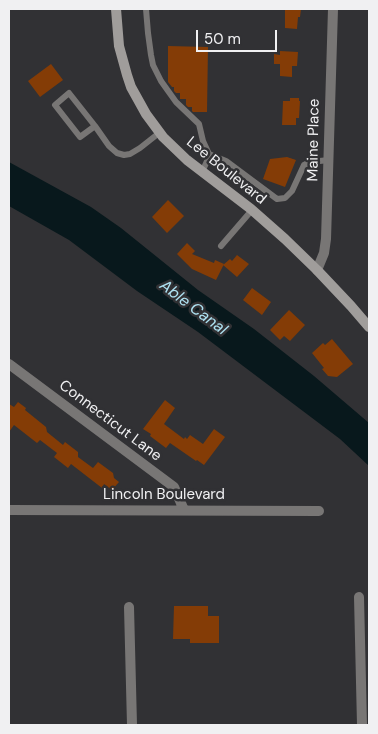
<!DOCTYPE html>
<style>
body{margin:0}
#map{position:relative;width:378px;height:734px;overflow:hidden;background:#313134;font-family:"DM Sans",sans-serif}
canvas{display:block}
.frame{position:absolute;inset:0;border:10px solid #f0f0f2;pointer-events:none}
.scale{position:absolute;left:196px;top:30px;width:81px;height:22px;box-sizing:border-box;border:2px solid #f0f0f2;border-top:0;padding-left:6px;font-size:15px;line-height:18px;white-space:nowrap;color:#f0f0f2;-webkit-text-stroke:4px #313134;paint-order:stroke}
</style>
<div id="map">
<canvas width="378" height="734"></canvas>
<div class="frame"></div>
<div class="scale">50 m</div>
</div>
<script>
const ctx = document.querySelector('canvas').getContext('2d');
ctx.lineJoin = 'round';
function paint(path, color) { ctx.fillStyle = color; ctx.fill(path, 'evenodd'); }
const shape = rows => new Path2D(rows.map(r => 'M' + r).join(''));
function strokePath(path, color, width, dash) { ctx.strokeStyle = color; ctx.lineWidth = width; ctx.lineCap = dash ? 'butt' : 'round'; ctx.setLineDash(dash || []); ctx.stroke(path); }
function label(font, color, halo, rows, align = 'center') {
  ctx.font = font + ' "DM Sans",sans-serif'; ctx.lineWidth = 5; ctx.setLineDash([]); ctx.textBaseline = 'middle'; ctx.strokeStyle = halo; ctx.fillStyle = color; for (const [text, x, y, turn = 0] of rows) {
    ctx.save(); ctx.translate(x, y); ctx.rotate((+turn || 0) * Math.PI / 180); ctx.textAlign = isNaN(turn) ? turn : align; if (halo) ctx.strokeText(text, 0, 0); ctx.fillText(text, 0, 0); ctx.restore();
  }
}
const water = shape([
 [9,162,91,207,121,228,198,290,254,329,314,376,369,423,369,466,340,439,198,332,137,291,69,240,9,206]
]);
const building = shape([
 [285,9,301,9,300,17,298,17,297,29,285,28],
 [168,46,208,47,207,112,193,112,192,111,192,107,188,107,186,105,186,99,180,99,180,93,176,93,174,91,174,87,172,87,168,82],
 [280,51,298,52,297,66,292,66,292,77,280,76,280,64,274,64,274,54,280,55],
 [51,64,63,80,40,97,28,81],
 [290,98,299,98,299,101,300,101,299,118,296,118,296,125,282,125,283,101,290,101],
 [287,157,296,160,285,187,263,179,270,159],
 [168,200,184,216,167,233,152,217],
 [187,243,195,251,192,254,214,263,215,260,224,264,216,280,192,269,177,254],
 [237,255,249,264,237,277,223,265,230,259,232,261],
 [252,288,271,302,262,315,243,300],
 [289,310,305,325,290,341,284,336,280,340,270,330],
 [332,339,353,364,337,377,328,376,322,369,324,368,312,353,323,343,325,345],
 [165,400,175,408,164,424,184,439,185,437,187,439,190,435,203,444,214,429,225,437,204,465,197,460,196,461,170,443,166,448,150,436,151,434,143,429],
 [18,402,26,408,25,410,46,427,47,432,63,445,65,442,78,452,78,457,93,468,98,462,113,473,114,478,119,482,112,490,104,484,102,488,71,464,68,468,54,457,57,453,40,440,37,443,14,425,9,432,9,404,14,407],
 [174,606,208,606,208,616,219,616,219,643,190,643,190,639,173,639]
]);
const lane = shape([
 [146,9,148,33,151,55,153,65,161,81,176,102,199,124,203,141,209,154,208,159,202,172],
 [95,126,80,137,55,105,69,93,95,126,109,146,117,153,124,155,130,154,140,148,159,133],
 [209,154,226,161,277,199,285,198,292,191,304,165,310,162,329,160],
 [221,246,252,210]
]);
const street = shape([
 [317,270,324,253,326,239,333,9],
 [9,364,174,487,184,510],
 [9,510,319,511],
 [359,597,362,725],
 [129,607,132,725]
]);
const secondary = shape([
 [116,9,119,46,127,75,131,87,146,114,163,137,187,160,251,209,285,239,317,270,351,306,369,327]
]);
const streetNames = [
 ["Maine Place",314,140,-89],
 ["Lee Boulevard",226,171,39],
 ["Connecticut Lane",110,421,37],
 ["Lincoln Boulevard",164,495]
];
const waterNames = [
 ["Able Canal",193,308,37]
];
paint(water, '#08181c');
paint(building, '#843c06');
strokePath(lane, '#787675', 6);
strokePath(street, '#787675', 10);
strokePath(secondary, '#a09d9b', 10);
label('15px', '#f0f0f2', '#313134', streetNames);
label('italic 16px', '#aee2f2', '#313134', waterNames);
</script>
